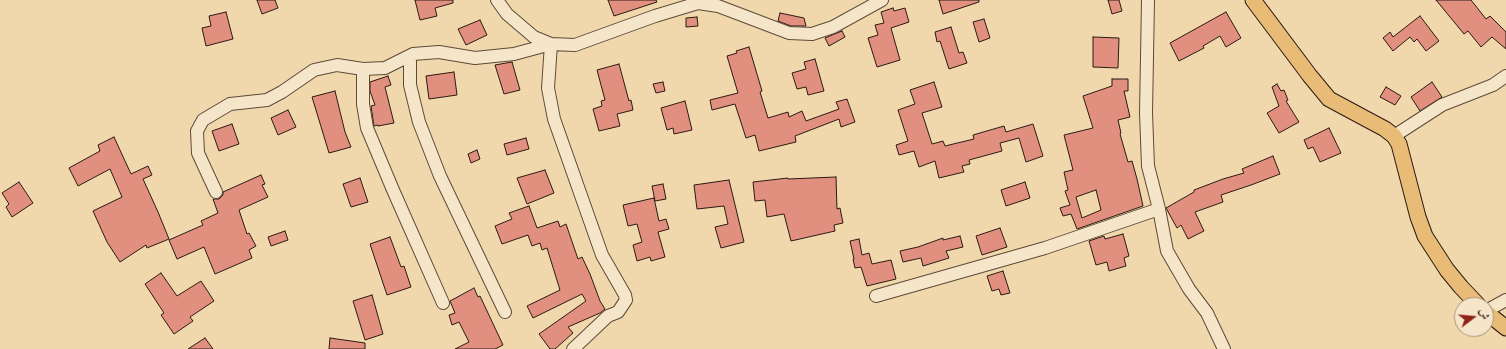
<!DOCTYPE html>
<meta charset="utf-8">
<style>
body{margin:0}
#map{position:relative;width:1506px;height:349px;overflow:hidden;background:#f1d8ac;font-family:"Libre Caslon Text",Amiri,serif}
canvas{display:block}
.north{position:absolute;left:1454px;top:297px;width:40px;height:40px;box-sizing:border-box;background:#f6e6c9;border:1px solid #a59480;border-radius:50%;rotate:74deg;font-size:11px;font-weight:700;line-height:16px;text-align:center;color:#2b1a13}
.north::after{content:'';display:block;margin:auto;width:14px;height:18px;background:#8f2418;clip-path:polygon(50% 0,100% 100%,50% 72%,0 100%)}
</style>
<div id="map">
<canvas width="1506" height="349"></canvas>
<div class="north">ش</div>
</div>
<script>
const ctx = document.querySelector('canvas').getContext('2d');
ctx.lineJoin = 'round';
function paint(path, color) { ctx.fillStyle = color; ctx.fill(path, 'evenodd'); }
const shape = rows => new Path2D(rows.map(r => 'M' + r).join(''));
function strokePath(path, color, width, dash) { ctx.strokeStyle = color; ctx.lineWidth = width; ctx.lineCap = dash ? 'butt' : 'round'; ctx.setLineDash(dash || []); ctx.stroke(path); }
const building = shape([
 [257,0,275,0,278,8,262,14,257,0],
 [415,0,453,0,453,3,435,8,437,16,420,20,415,0],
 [608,0,656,0,657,2,614,16,608,0],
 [939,0,979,0,979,2,943,14,939,0],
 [1108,0,1119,0,1122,11,1112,14,1108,0],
 [1436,0,1471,0,1486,19,1490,16,1506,32,1506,49,1492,37,1481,47,1468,31,1464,34,1436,0],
 [893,8,894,11,905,8,909,22,891,28,900,60,877,67,868,38,878,35,875,25,884,23,881,12,893,8],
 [226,12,233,39,206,46,202,28,211,26,209,16,226,12],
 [1226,12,1241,38,1226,47,1220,36,1203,46,1204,48,1179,61,1170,43,1226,12],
 [780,13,804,18,806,26,791,26,778,21,780,13],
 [1420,16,1439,41,1426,51,1417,39,1414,42,1410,37,1393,51,1383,38,1390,32,1393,37,1420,16],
 [697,17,698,26,686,27,686,18,697,17],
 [984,19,990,38,979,42,973,22,984,19],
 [480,20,487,35,466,45,458,29,480,20],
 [951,27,959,53,963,52,967,63,949,69,940,41,937,42,935,32,951,27],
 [842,31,845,37,829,46,825,38,842,31],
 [1093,37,1119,38,1118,68,1093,67,1093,37],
 [749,47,762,91,760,92,768,118,788,112,789,117,802,111,806,121,839,109,836,102,847,99,855,122,841,127,839,119,795,136,796,142,759,151,755,135,746,138,735,104,712,110,710,100,738,93,727,56,737,53,736,51,749,47],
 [815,59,824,91,808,95,806,87,797,89,792,73,806,69,804,62,815,59],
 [512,62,520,90,504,94,495,65,512,62],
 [619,64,629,101,631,100,633,110,617,114,620,126,599,131,593,109,602,106,601,101,605,100,597,70,619,64],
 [454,72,457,95,429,99,426,76,454,72],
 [388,76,391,85,385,87,394,123,378,126,378,125,374,126,371,106,375,105,370,91,370,82,388,76],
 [1112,79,1128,79,1128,91,1124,91,1130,117,1118,120,1121,133,1120,134,1128,162,1132,161,1137,179,1143,206,1077,229,1071,214,1063,216,1060,208,1070,205,1065,191,1068,190,1064,172,1073,170,1064,135,1093,128,1083,96,1112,86,1112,79],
 [1096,190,1101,210,1082,218,1076,197,1096,190],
 [663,82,665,91,656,93,653,84,663,82],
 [934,82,942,107,922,113,932,144,943,141,945,146,974,139,973,135,1004,126,1006,132,1033,124,1043,156,1026,162,1019,138,1000,143,1002,151,969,160,970,164,962,166,964,172,939,178,935,161,919,167,914,151,899,155,896,145,908,141,898,110,915,104,910,90,934,82],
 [1432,82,1442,97,1420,111,1411,97,1432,82],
 [1277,84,1281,91,1284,90,1288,100,1286,101,1299,122,1279,133,1267,113,1279,106,1272,87,1277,84],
 [1386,87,1401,96,1395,105,1380,97,1386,87],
 [335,91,345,132,351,147,329,153,312,97,335,91],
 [685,101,692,130,674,134,673,128,667,130,661,108,685,101],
 [288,110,296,127,278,135,271,118,288,110],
 [232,124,239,144,219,151,212,131,232,124],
 [1329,128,1341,153,1320,162,1313,147,1308,149,1304,140,1329,128],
 [114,137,131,174,148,166,152,175,143,179,158,212,169,239,147,248,146,245,120,262,107,242,93,211,122,197,110,169,78,186,69,168,100,151,98,145,114,137],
 [526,138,529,149,507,155,504,144,526,138],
 [477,150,480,159,471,163,468,154,477,150],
 [1273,156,1280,174,1251,185,1221,195,1223,202,1195,212,1204,231,1188,239,1181,225,1177,228,1166,208,1194,192,1194,190,1223,179,1244,173,1242,169,1273,156],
 [545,170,554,193,527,204,517,178,545,170],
 [261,175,265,184,262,185,268,197,239,210,247,234,249,233,256,246,249,250,252,258,215,274,204,247,177,259,169,240,203,225,201,221,218,213,213,199,219,199,223,195,223,192,261,175],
 [836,177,837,209,840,208,843,223,834,225,835,231,791,241,784,214,767,217,765,200,755,201,753,182,788,178,788,179,836,177],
 [360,178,368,202,351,207,343,184,360,178],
 [729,180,744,242,721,248,715,227,728,224,724,206,697,209,694,185,729,180],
 [19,182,33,203,12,217,6,207,9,204,2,193,19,182],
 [1025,182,1030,198,1006,206,1001,190,1025,182],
 [663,184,666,199,655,201,652,186,663,184],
 [654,198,659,221,666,219,669,229,658,232,665,257,651,261,650,257,637,261,633,245,642,242,637,224,628,226,623,205,654,198],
 [529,206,537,228,558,221,560,227,566,224,578,259,582,257,590,274,600,301,605,309,600,313,568,327,573,333,555,349,550,349,539,334,586,301,582,294,533,318,527,306,560,290,547,248,542,250,540,243,532,246,528,235,502,244,495,226,512,219,509,213,529,206],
 [1000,228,1007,247,982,255,976,236,1000,228],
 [285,231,288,240,271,246,268,237,285,231],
 [1123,234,1129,256,1124,258,1126,266,1109,271,1107,262,1096,265,1089,241,1104,236,1105,239,1123,234],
 [960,236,963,247,946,251,949,258,923,266,921,258,903,262,900,251,918,247,943,238,943,240,960,236],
 [390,237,401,267,404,266,411,287,387,295,370,244,390,237],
 [859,239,862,255,869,253,872,264,891,260,896,279,867,286,861,267,855,268,853,259,854,259,850,241,859,239],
 [1003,271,1010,293,1001,295,999,289,992,291,987,276,1003,271],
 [161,273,177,296,201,281,214,301,190,317,193,321,174,334,161,315,164,313,145,284,161,273],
 [474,288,478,297,480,296,503,345,495,349,455,349,469,342,459,322,452,325,449,315,455,313,450,301,474,288],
 [372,295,383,334,365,340,353,301,372,295],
 [205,338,213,349,188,349,205,338],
 [330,338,365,343,365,349,329,349,330,338]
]);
const minor = shape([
 [497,0,507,14,534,37,551,44,575,45,655,16,698,3,718,6,789,33,812,34,833,27,882,0],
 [1148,0,1146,113,1148,166,1159,209,1167,251,1189,289,1207,313,1224,349],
 [410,56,410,85,419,122,440,176,505,312],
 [363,69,363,104,367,128,393,190,443,303],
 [1394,136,1442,105,1493,85,1506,76],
 [216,192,198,153,197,131,203,120,230,104,267,100,282,92,314,70,337,65,363,69,385,68,413,54,439,52,475,58,514,54,551,44,548,88,554,119,602,255,625,295,626,300,618,312,608,316,573,349],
 [876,296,1045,248,1159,209],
 [1486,311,1506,300]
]);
const major = shape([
 [1253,0,1310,76,1329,99,1385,129,1394,136,1399,144,1418,217,1425,236,1447,270,1461,287,1478,305],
 [1486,312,1506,328]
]);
paint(building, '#e19080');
strokePath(building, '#2b1a13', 1);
strokePath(minor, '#5c4a39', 14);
strokePath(major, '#2b1a13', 17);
strokePath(minor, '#f6e6c9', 12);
strokePath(major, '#e8bc76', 15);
</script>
